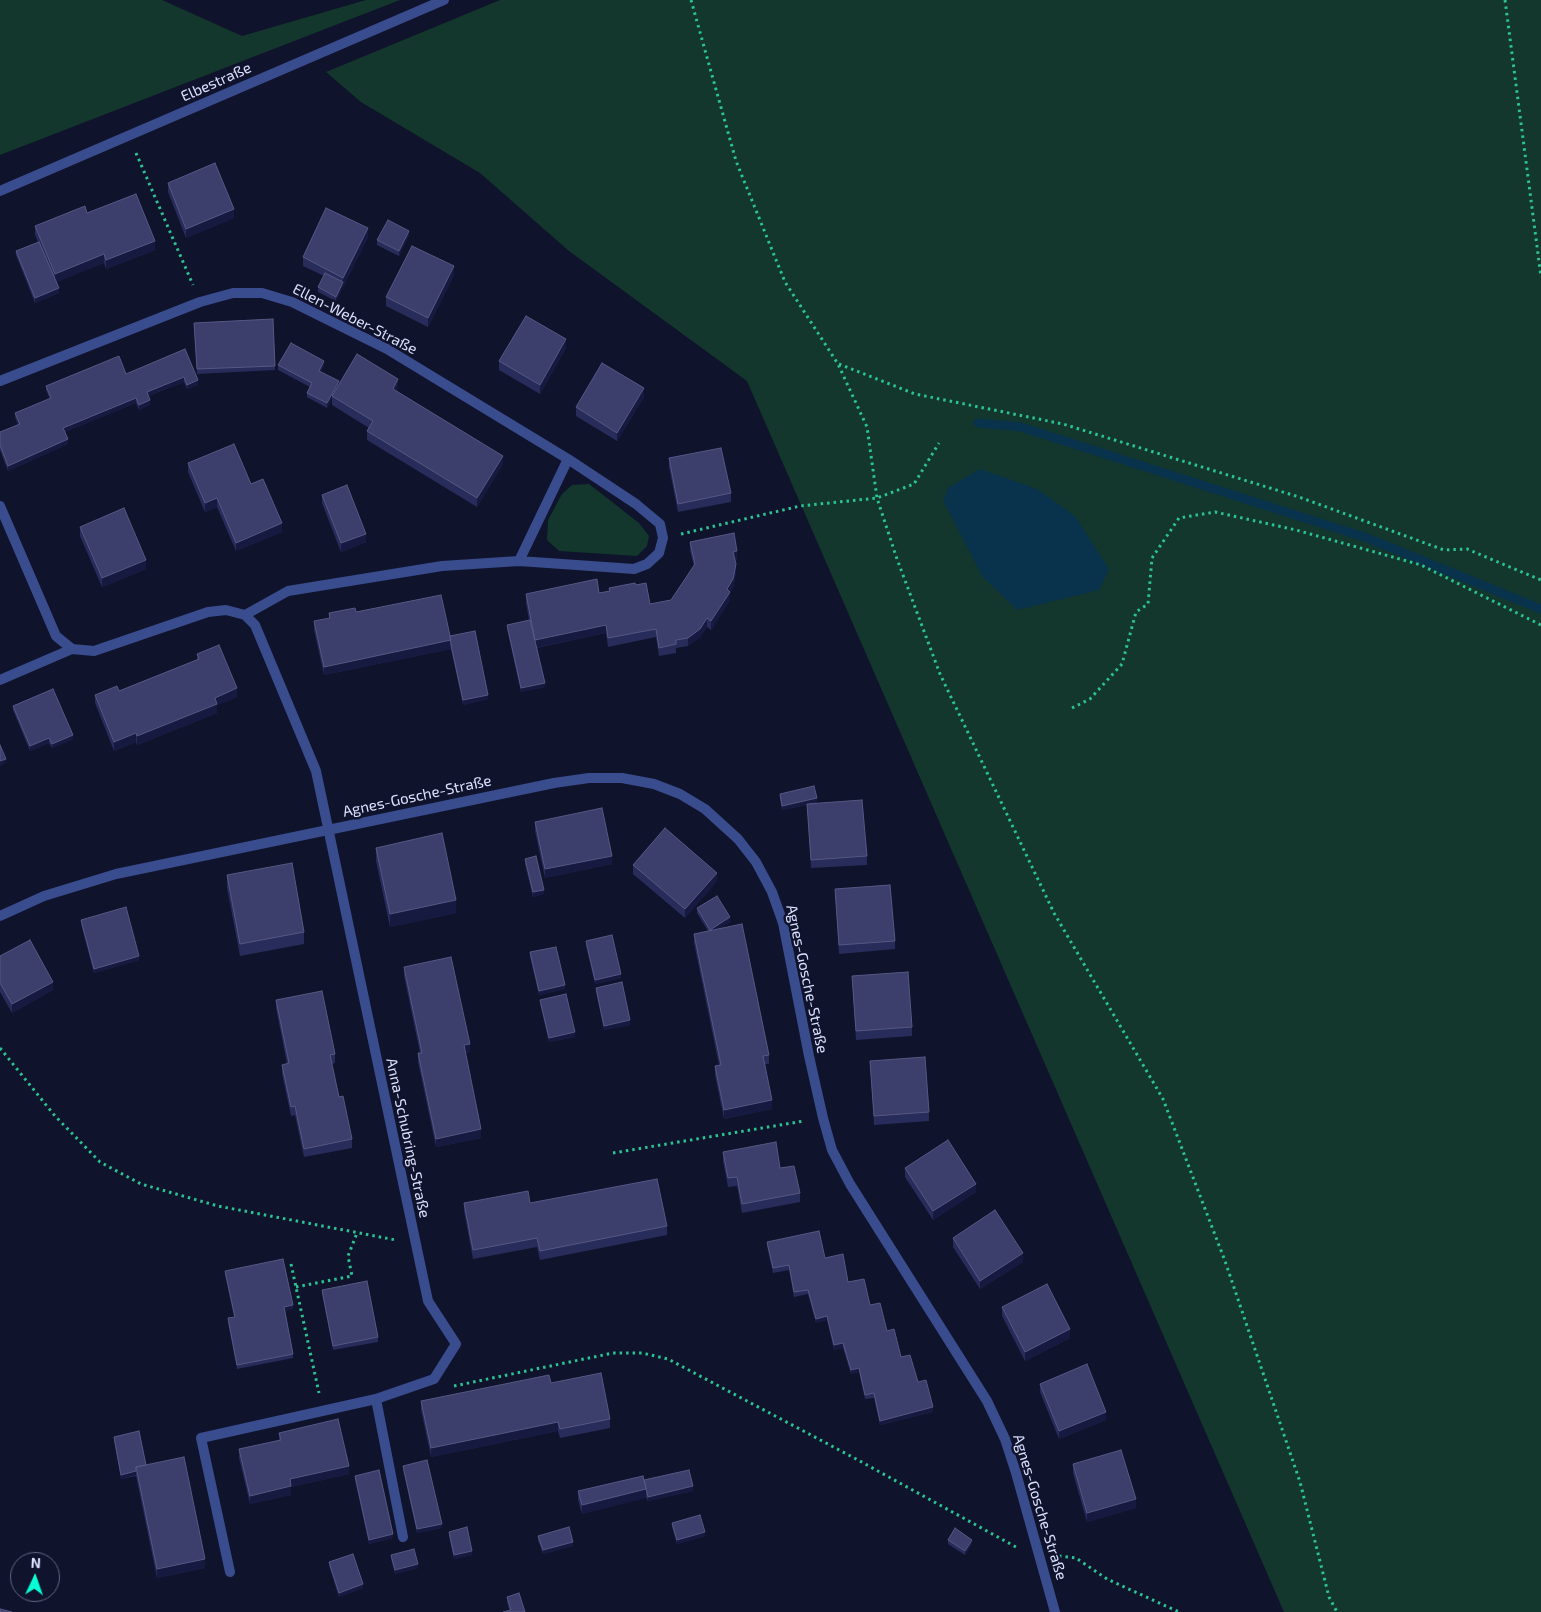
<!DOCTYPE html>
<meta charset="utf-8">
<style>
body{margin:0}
#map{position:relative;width:1541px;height:1612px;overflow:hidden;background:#10132c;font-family:"Exo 2",sans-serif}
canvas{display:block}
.north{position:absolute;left:10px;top:1552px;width:50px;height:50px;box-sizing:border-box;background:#10132c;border:1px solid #616580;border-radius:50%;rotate:3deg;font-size:14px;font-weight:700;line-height:20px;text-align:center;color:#dbe1ff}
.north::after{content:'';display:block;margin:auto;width:18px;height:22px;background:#07ffd7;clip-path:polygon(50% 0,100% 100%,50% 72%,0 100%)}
</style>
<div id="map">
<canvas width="1541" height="1612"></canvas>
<div class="north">N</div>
</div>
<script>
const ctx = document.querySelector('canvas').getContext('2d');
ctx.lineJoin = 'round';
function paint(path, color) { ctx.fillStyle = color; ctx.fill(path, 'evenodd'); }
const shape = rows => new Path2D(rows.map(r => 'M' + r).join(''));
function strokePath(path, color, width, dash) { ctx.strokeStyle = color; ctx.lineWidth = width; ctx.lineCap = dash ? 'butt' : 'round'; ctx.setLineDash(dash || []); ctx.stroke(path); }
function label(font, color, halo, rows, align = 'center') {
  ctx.font = font + ' "Exo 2",sans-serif'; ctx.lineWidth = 5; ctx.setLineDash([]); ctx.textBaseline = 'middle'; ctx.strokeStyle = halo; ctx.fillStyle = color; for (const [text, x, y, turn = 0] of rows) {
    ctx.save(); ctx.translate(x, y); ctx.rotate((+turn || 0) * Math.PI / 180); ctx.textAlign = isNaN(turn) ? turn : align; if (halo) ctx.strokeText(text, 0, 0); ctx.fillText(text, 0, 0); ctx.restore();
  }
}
const green = shape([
 [0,0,162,0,242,36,366,0,400,0,0,155],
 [500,0,1541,0,1541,1612,1284,1612,747,381,569,251,480,173,361,102,326,72],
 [589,484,639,523,649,536,647,546,637,556,559,551,547,540,548,520,562,494,572,485]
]);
const water = shape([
 [980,469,1037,489,1075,516,1109,569,1099,590,1017,610,982,576,943,500,948,488]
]);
const stream = shape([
 [978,423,1021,427,1367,538,1541,609]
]);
const path = shape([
 [691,0,736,161,785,282,838,364,867,427,877,498,897,559,940,674,1054,913,1163,1099,1225,1261,1300,1482,1329,1597,1337,1612],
 [1505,0,1541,277],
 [136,153,193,285],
 [839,364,915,394,1063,424,1299,497,1444,550,1467,549,1541,580],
 [681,534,800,506,877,498,914,484,939,443],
 [1072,708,1090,699,1122,664,1136,612,1148,604,1152,558,1179,518,1215,512,1296,530,1421,565,1541,625],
 [0,1048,55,1116,100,1162,141,1184,218,1206,396,1240],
 [613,1153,804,1121],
 [291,1264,319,1393],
 [296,1287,352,1276,348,1256,357,1233],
 [454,1386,613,1353,642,1353,668,1359,858,1460,1016,1547],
 [1059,1556,1076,1558,1107,1579,1179,1612]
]);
const street = shape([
 [0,191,444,0],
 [0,381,200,302,233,293,262,293,292,302,387,349,568,459,636,504,660,524,663,538,659,553,647,564,634,569,519,561,442,566,288,591,245,615],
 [0,506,56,636,72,649],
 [519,561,568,459],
 [0,680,72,649,94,651,208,612,226,610,245,615,255,625,316,771,428,1301,456,1344,434,1379,376,1399,201,1438,230,1572],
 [0,916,44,896,116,874,554,783,589,778,622,778,654,784,680,794,705,809,738,839,756,862,772,892,783,923,809,1056,823,1118,832,1150,850,1184,987,1401,1005,1439,1016,1473,1055,1612],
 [376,1399,403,1537]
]);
const wall = shape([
 [168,183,234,218,186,238,168,192],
 [87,213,155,250,106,269,104,263,56,282,59,293,35,303,16,255,16,251,38,242,35,235,35,226],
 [409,235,399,256,377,245,377,240],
 [368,237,336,301,318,292,318,287,324,276,303,266,303,257],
 [454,275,428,327,386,306,386,297],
 [273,319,275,370,197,374,194,323],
 [566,348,540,394,499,370,499,361],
 [185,349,198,385,187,389,184,382,148,396,150,405,139,410,136,403,65,432,68,444,8,471,0,450,0,432,18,425,15,417,15,413,50,399,46,390,46,386,126,374],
 [278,365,324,365,321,372,339,385,398,388,396,391,503,464,477,507,367,440,367,431,369,428,332,405,332,398,327,408,307,397,307,393,310,387,278,370],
 [644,397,617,441,576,416,576,407],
 [669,458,731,493,731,502,678,512,669,467],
 [188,463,251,484,282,532,236,551,217,507,205,512,188,472],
 [322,495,366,542,341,552,322,503],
 [80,527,146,569,102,587,80,536],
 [690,542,737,559,735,560,736,573,733,588,730,592,730,600,711,630,707,627,700,637,688,646,676,648,676,653,659,656,656,637,608,647,606,633,537,648,545,687,521,692,507,629,507,625,529,620,526,603,526,594,599,593,609,591,609,588,636,585,650,604,671,600,694,566,690,551],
 [356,612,450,636,488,699,463,705,451,649,324,675,314,630,314,621,329,619,329,613],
 [197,654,237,697,217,705,217,713,137,745,136,742,114,751,95,703,95,695,119,691,197,660],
 [13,706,73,739,52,748,49,743,30,751,13,710],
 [780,794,817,803,812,804,867,856,867,865,811,868,807,805,782,810,780,798],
 [535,822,612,864,545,878,535,831],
 [376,848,456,913,390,927,376,861],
 [525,859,544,894,533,897,525,864],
 [633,865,717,881,685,918,633,874],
 [227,875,304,932,304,944,240,956,227,888],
 [835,889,895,941,895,949,839,954],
 [697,908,730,922,717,930,769,1055,769,1064,765,1064,772,1109,724,1119,715,1075,715,1066,719,1065,694,943,694,934,708,931,697,913],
 [81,920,139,960,94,973,81,924],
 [586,941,621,978,595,984,586,946],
 [530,952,565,989,539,995,530,957],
 [0,956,53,990,12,1013,0,992],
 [404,967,470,1052,465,1053,481,1138,436,1147,418,1062,418,1053,420,1053,404,976],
 [852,976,912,1027,912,1036,856,1040],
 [596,988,630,1025,604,1030,596,992],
 [276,1000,335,1054,335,1063,332,1064,339,1097,352,1139,352,1148,304,1157,295,1115,291,1116,282,1074,282,1065,287,1064,276,1008],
 [540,1000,575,1037,549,1042,540,1004],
 [870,1061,929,1112,929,1121,874,1125],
 [723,1152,780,1168,800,1193,800,1202,742,1213,737,1186,728,1187,723,1161],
 [905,1168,976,1192,933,1220,905,1177],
 [464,1203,530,1203,667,1226,667,1235,540,1260,537,1247,473,1259,464,1211],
 [953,1238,1023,1262,980,1289,953,1247],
 [767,1242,825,1258,870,1305,887,1331,901,1357,918,1382,933,1412,880,1425,874,1398,865,1399,859,1372,851,1374,843,1348,834,1350,827,1320,816,1323,808,1294,794,1297,789,1270,773,1273,767,1246],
 [225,1271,293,1309,285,1311,293,1354,293,1358,237,1369,228,1323,228,1318,234,1317,225,1275],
 [322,1290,378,1337,378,1342,333,1350,322,1294],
 [1002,1307,1070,1338,1025,1361,1002,1316],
 [551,1383,610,1419,610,1428,560,1438,558,1431,431,1457,421,1410,421,1401],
 [1040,1384,1106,1420,1059,1439,1040,1392],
 [279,1433,349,1474,291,1487,291,1495,250,1504,239,1458,239,1449,279,1440],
 [114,1437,146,1465,205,1568,157,1578,136,1476,121,1479,114,1441],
 [1073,1464,1136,1508,1087,1522,1073,1473],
 [403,1466,442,1528,417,1533,403,1470],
 [355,1476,393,1538,369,1544,355,1480],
 [578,1491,693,1491,648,1501,646,1497,582,1514,578,1500],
 [672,1523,705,1536,677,1544,672,1527],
 [449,1532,472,1555,454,1559,449,1536],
 [538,1536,573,1546,543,1554,538,1540],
 [948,1540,972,1544,965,1555,948,1544],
 [391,1555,418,1568,395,1574,391,1559],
 [329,1562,363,1588,339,1597,329,1566],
 [507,1597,525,1612,509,1610,507,1602]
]);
const shadedWall = shape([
 [234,209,234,218,186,238,186,229],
 [368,228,368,237,336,301,336,297,343,282,343,278],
 [409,231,409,235,399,256,399,251],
 [155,241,155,250,106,269,106,260],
 [104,254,104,263,55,283,55,274],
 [454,266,454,275,428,327,428,318],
 [59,288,59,293,35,303,35,298],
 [566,339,566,348,540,394,540,385],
 [324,361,324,365,319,375,319,371],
 [184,377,184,382,147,396,147,392],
 [398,379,398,388,393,397,393,389],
 [198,380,198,385,187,389,187,385],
 [339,381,339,386,332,396,332,398,327,408,327,403],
 [644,388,644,397,617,441,617,433],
 [136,398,136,403,63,433,63,428],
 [150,400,150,405,139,410,139,405],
 [68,439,68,444,8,471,8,466],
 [503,456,503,464,477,507,477,498],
 [217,498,217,507,205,512,205,503],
 [282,523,282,532,236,551,236,543],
 [366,534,366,542,341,552,341,543],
 [737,551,737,559,733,561,733,552],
 [146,560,146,569,102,587,102,578],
 [736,564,736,573,733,588,730,592,730,600,711,630,711,621,727,589],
 [707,618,707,627,700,637,688,646,688,638],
 [606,625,606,633,535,648,535,640],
 [451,640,451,649,324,675,324,667],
 [545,683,545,687,521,692,521,688],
 [237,688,237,697,217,705,217,713,137,745,137,736,215,698],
 [488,695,488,699,463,705,463,700],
 [136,733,136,742,114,751,114,742],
 [73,735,73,739,52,748,52,744],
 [49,738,49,743,30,751,30,746],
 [6,759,6,763,0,766,0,761],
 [817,798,817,803,782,810,782,806],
 [612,856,612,864,545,878,545,869],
 [717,873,717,881,685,918,685,909],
 [544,890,544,894,533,897,533,892],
 [456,900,456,913,390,927,390,914],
 [730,917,730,922,710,934,710,930],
 [139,956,139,960,94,973,94,969],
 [621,974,621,978,595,984,595,980],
 [53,982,53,990,12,1013,12,1004],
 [565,985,565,989,539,995,539,991],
 [630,1020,630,1025,604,1030,604,1026],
 [575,1032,575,1037,549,1042,549,1038],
 [470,1044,470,1052,464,1054,464,1045],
 [772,1100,772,1109,724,1119,724,1110],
 [481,1129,481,1138,436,1147,436,1139],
 [976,1184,976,1192,933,1220,933,1211],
 [1023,1253,1023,1262,980,1289,980,1281],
 [293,1305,293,1309,284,1311,284,1307],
 [827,1316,827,1320,816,1323,816,1319],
 [1070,1329,1070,1338,1025,1361,1025,1352],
 [843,1343,843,1348,834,1350,834,1345],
 [859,1368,859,1372,851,1374,851,1370],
 [933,1407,933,1412,880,1425,880,1421],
 [1106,1412,1106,1420,1059,1439,1059,1431],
 [558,1422,558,1431,431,1457,431,1448],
 [349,1466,349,1474,291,1487,291,1495,250,1504,250,1496,290,1479],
 [136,1471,136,1475,121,1479,121,1475],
 [693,1486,693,1491,648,1501,648,1497],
 [646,1489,646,1498,582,1514,582,1505],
 [1136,1499,1136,1508,1087,1522,1087,1513],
 [442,1524,442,1528,417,1533,417,1529],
 [705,1532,705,1536,677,1544,677,1540],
 [393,1534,393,1538,369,1544,369,1540],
 [972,1540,972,1544,965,1555,965,1551],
 [573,1542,573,1546,543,1554,543,1550],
 [472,1551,472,1555,454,1559,454,1555],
 [205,1559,205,1568,157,1578,157,1569],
 [418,1564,418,1568,395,1574,395,1570],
 [363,1584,363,1588,339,1597,339,1593]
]);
const building = shape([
 [215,163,234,209,186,229,168,183,215,163],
 [136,194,155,241,106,260,104,254,55,274,35,226,85,206,87,213,136,194],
 [326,208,368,228,343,278,303,257,326,208],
 [388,220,409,231,399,251,377,240,388,220],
 [39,242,59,288,35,298,16,251,39,242],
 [412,246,454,266,428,318,386,297,412,246],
 [325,273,343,282,336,297,318,287,325,273],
 [526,316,566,339,540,385,499,361,526,316],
 [273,319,275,366,197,369,194,323,273,319],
 [291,343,324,361,319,371,339,381,327,403,307,393,312,383,278,365,291,343],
 [185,349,198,380,187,385,184,377,147,392,150,400,139,405,136,398,63,428,68,439,8,466,0,445,0,432,20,424,15,413,51,398,46,386,119,356,126,374,185,349],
 [357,354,398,379,393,389,503,456,477,498,367,431,373,421,332,396,357,354],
 [602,363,644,388,617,433,576,407,602,363],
 [234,444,251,484,263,479,282,523,236,543,217,498,205,503,188,463,234,444],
 [721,448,731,493,678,504,669,458,721,448],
 [347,485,366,534,341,543,322,495,347,485],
 [124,508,146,560,102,578,80,527,124,508],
 [734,533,737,551,733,552,736,564,733,579,727,589,730,592,711,621,707,618,700,629,688,638,676,640,676,644,659,648,656,629,608,638,606,625,535,640,526,594,597,579,599,593,610,591,609,588,635,583,636,585,646,583,650,604,671,600,695,564,690,542,734,533],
 [441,595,451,640,324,667,314,621,330,618,329,613,355,608,356,612,441,595],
 [530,620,545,683,521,688,507,625,530,620],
 [475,631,488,695,463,700,451,645,450,636,475,631],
 [219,645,237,688,215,698,217,704,137,736,136,733,114,742,95,695,117,686,119,691,199,659,197,654,219,645],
 [53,689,73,735,52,744,49,738,30,746,13,706,53,689],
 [0,745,6,759,0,761,0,745],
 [814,786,817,798,782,806,780,794,814,786],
 [862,800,867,856,811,860,807,804,862,800],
 [602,808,612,856,545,869,535,822,602,808],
 [665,828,717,873,685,909,633,865,665,828],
 [442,833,456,900,390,914,376,848,442,833],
 [536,856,544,890,533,892,525,859,536,856],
 [292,863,304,932,240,944,227,875,292,863],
 [890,885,895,941,839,945,835,889,890,885],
 [717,896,730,917,710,930,697,908,717,896],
 [126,907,139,956,94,969,81,920,126,907],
 [742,924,769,1055,763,1056,772,1100,724,1110,715,1066,721,1065,694,934,742,924],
 [612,935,621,974,595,980,586,941,612,935],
 [30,940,53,982,12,1004,0,983,0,956,30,940],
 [556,947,565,985,539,991,530,952,556,947],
 [451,957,470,1044,464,1045,481,1129,436,1139,418,1053,422,1053,404,967,451,957],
 [908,972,912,1027,856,1031,852,976,908,972],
 [622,982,630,1020,604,1026,596,988,622,982],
 [322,991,335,1054,330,1055,339,1097,343,1096,352,1139,304,1149,295,1106,291,1107,282,1065,289,1063,276,1000,322,991],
 [566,994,575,1032,549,1038,540,1000,566,994],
 [925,1057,929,1112,874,1116,870,1061,925,1057],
 [948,1140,976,1184,933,1211,905,1168,948,1140],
 [776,1142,780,1168,794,1166,800,1193,742,1204,737,1177,728,1178,723,1152,776,1142],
 [657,1179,667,1226,540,1251,537,1238,473,1250,464,1203,528,1191,530,1203,657,1179],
 [995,1210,1023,1253,980,1281,953,1238,995,1210],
 [819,1231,825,1258,843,1254,848,1282,864,1279,870,1305,880,1303,887,1331,894,1329,901,1357,910,1355,918,1382,926,1380,933,1407,880,1421,874,1393,865,1395,859,1368,851,1370,843,1343,834,1345,827,1316,816,1319,808,1290,794,1292,789,1265,773,1268,767,1242,819,1231],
 [283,1259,293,1305,284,1307,293,1354,237,1365,228,1318,235,1317,225,1271,283,1259],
 [367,1281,378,1337,333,1346,322,1290,367,1281],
 [1047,1284,1070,1329,1025,1352,1002,1307,1047,1284],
 [1087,1364,1106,1412,1059,1431,1040,1384,1087,1364],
 [601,1373,610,1419,560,1429,558,1422,431,1448,421,1401,549,1375,551,1383,601,1373],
 [338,1419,349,1466,290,1479,291,1486,250,1496,239,1449,281,1440,279,1433,338,1419],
 [139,1431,146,1465,136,1467,136,1471,121,1475,114,1437,139,1431],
 [1121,1450,1136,1499,1087,1513,1073,1464,1121,1450],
 [184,1457,205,1559,157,1569,136,1467,184,1457],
 [427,1460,442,1524,417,1529,403,1466,427,1460],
 [379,1470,393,1534,369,1540,355,1476,379,1470],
 [689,1470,693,1486,648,1497,644,1480,689,1470],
 [643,1476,646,1489,582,1505,578,1491,643,1476],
 [700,1515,705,1532,677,1540,672,1523,700,1515],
 [467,1527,472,1551,454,1555,449,1532,467,1527],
 [569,1527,573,1542,543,1550,538,1536,569,1527],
 [955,1528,972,1540,965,1551,948,1540,955,1528],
 [414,1549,418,1564,395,1570,391,1555,414,1549],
 [353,1554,363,1584,339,1593,329,1562,353,1554],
 [519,1593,525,1612,503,1612,511,1610,507,1597,519,1593],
 [0,1609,12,1612,0,1612,0,1609]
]);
const streetNames = [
 ["Elbestraße",216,82,-24],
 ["Ellen-Weber-Straße",355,319,27],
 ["Agnes-Gosche-Straße",417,796,-12],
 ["Agnes-Gosche-Straße",807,979,78],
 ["Anna-Schubring-Straße",408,1138,78],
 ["Agnes-Gosche-Straße",1040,1507,73]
];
paint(green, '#13372c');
paint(water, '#09334d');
strokePath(stream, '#09334d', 9);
strokePath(path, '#2bc392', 3, [2.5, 4]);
strokePath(street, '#394c8d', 10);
paint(wall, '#282c5a');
paint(shadedWall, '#171a40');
paint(building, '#3c3f6c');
strokePath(building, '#555883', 1);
label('15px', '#dbe1ff', '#10132c', streetNames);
</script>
